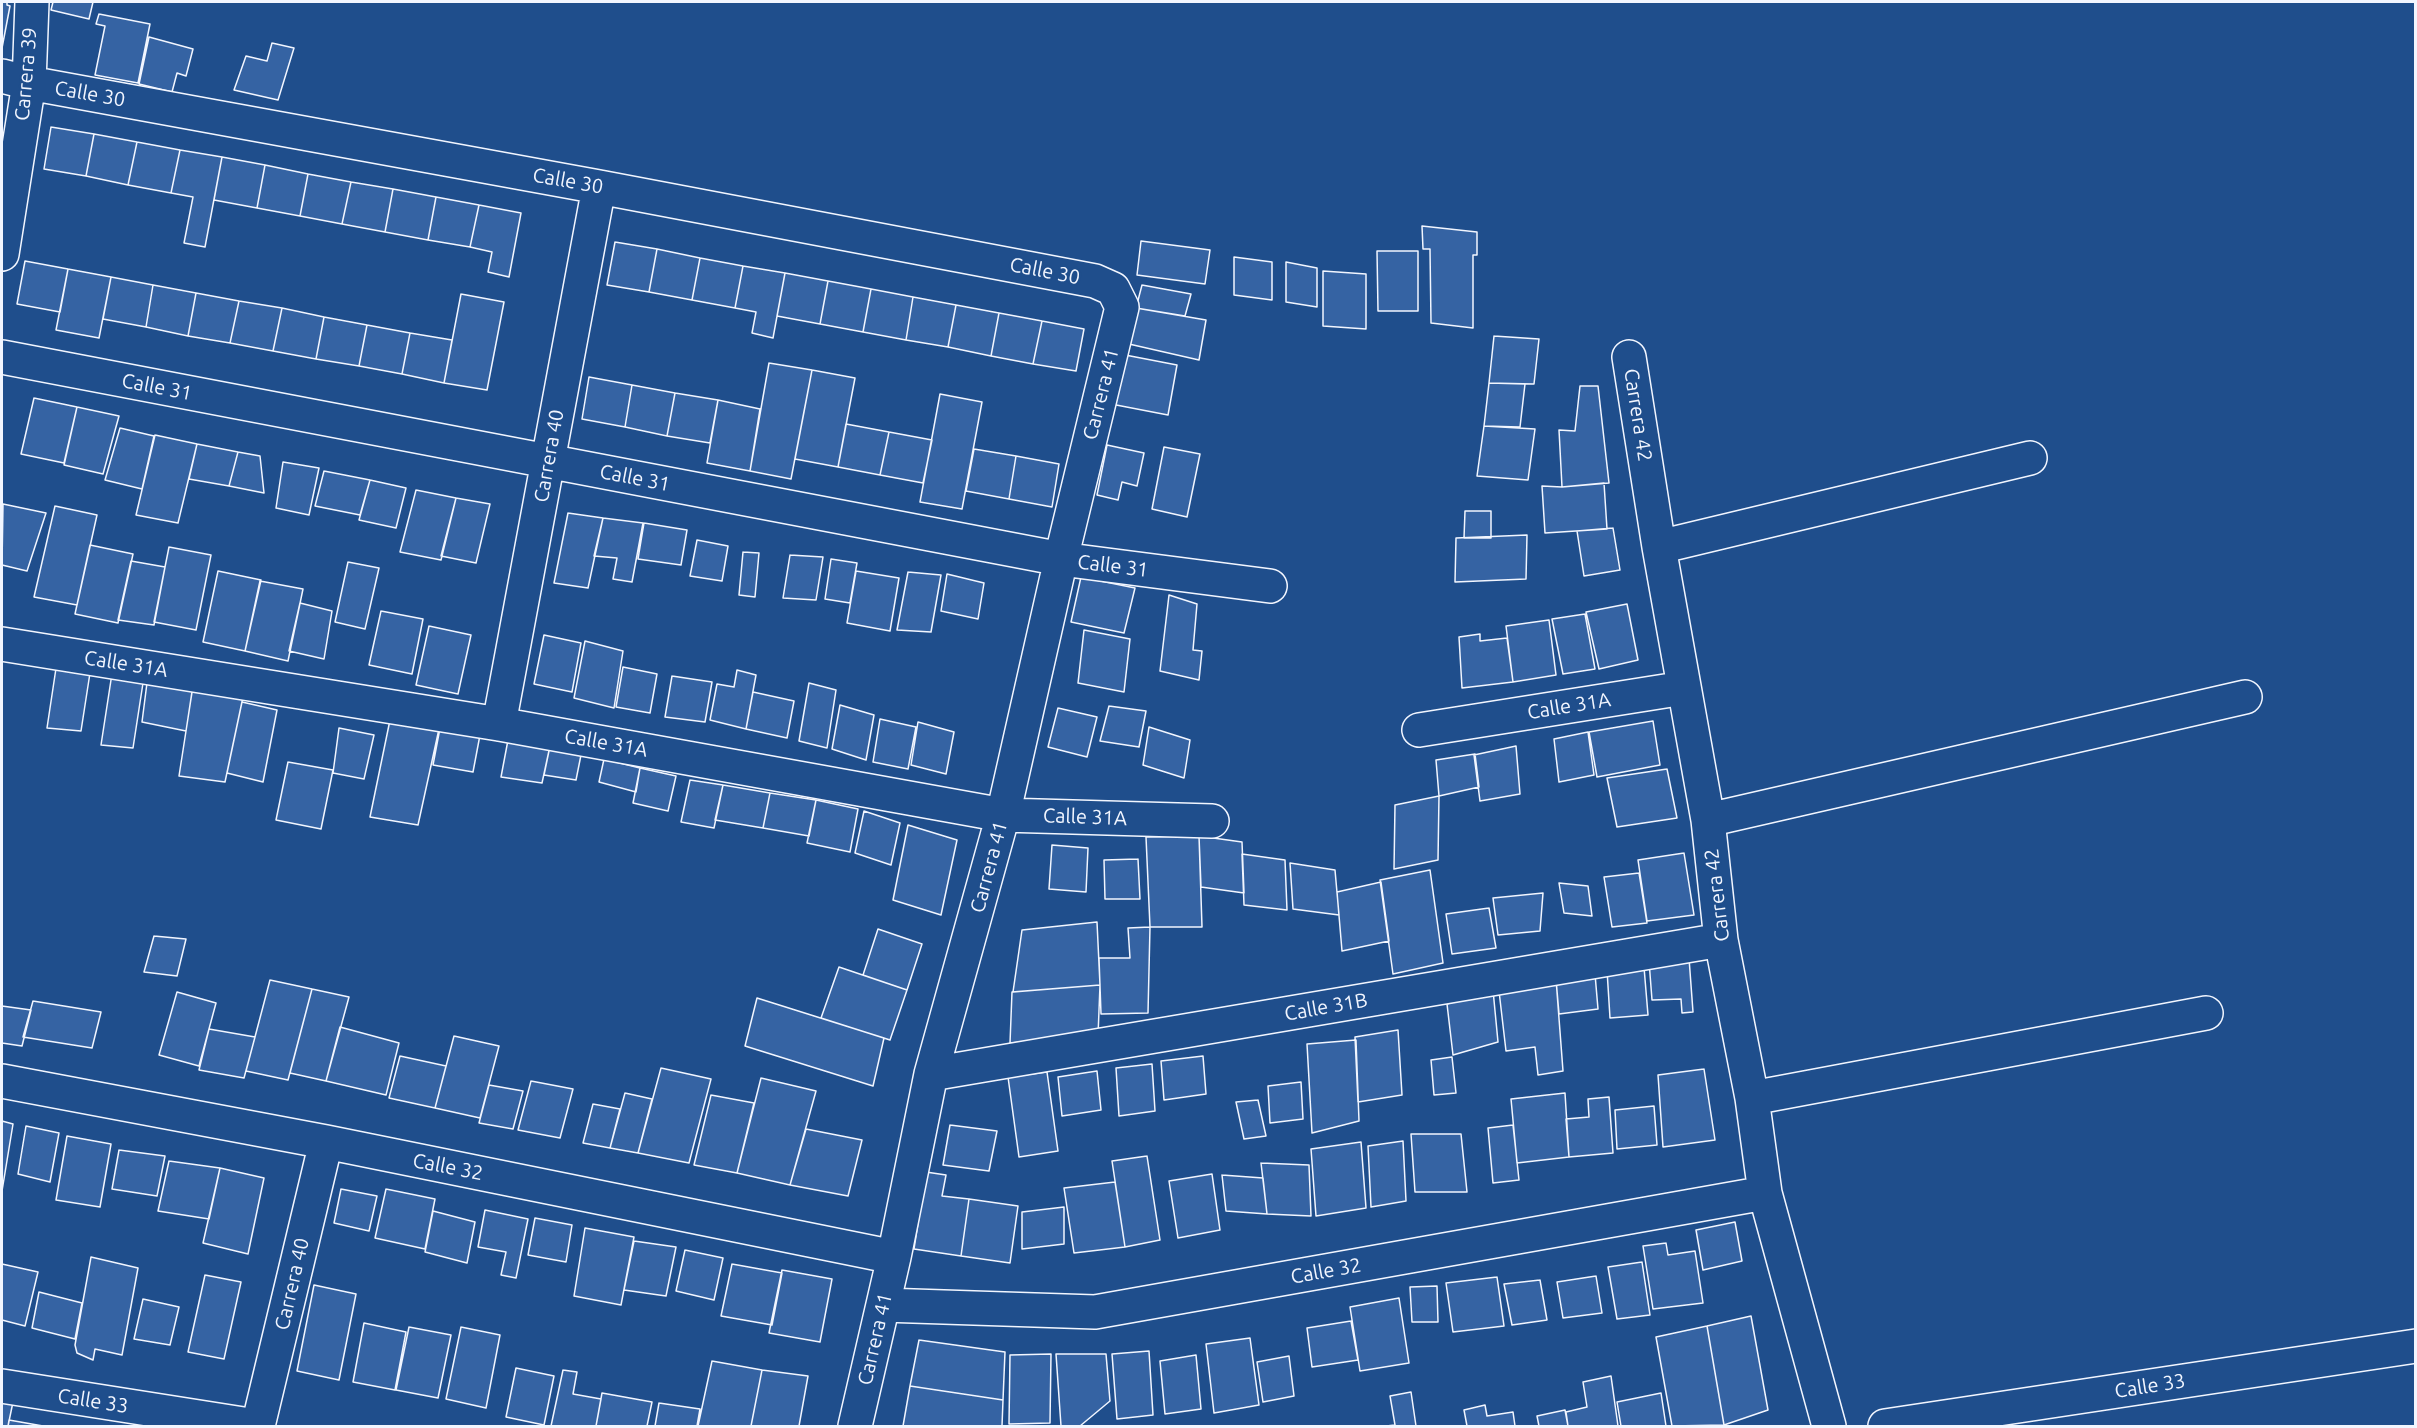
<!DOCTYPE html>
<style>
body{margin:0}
#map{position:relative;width:2417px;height:1428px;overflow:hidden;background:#1f4e8c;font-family:Ubuntu,sans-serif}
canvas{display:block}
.frame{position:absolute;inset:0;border:3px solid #f2f6ff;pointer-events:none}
</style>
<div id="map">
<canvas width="2417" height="1428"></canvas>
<div class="frame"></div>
</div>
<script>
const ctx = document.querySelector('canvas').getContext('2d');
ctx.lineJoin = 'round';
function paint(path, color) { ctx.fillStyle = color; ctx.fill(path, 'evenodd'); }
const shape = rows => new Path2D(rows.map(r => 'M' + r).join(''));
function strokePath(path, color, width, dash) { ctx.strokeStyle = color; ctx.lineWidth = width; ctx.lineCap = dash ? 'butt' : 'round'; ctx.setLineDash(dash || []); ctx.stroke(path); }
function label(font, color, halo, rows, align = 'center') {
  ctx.font = font + ' Ubuntu,sans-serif'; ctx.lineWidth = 4.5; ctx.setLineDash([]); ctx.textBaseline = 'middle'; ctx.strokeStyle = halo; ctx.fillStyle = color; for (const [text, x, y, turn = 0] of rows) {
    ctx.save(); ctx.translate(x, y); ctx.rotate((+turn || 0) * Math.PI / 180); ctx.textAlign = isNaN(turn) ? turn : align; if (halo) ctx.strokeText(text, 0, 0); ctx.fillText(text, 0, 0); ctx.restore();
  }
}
const building = shape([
 [2,2,7,2,7,5,10,6,2,48,2,2],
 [53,2,93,2,89,19,51,10,53,2],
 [99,14,150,24,138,83,95,75,105,26,96,24,99,14],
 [149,37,193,49,186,76,177,73,172,92,139,84,149,37],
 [272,43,294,48,278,100,234,90,246,56,267,61,272,43],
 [51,127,94,134,86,176,44,169,51,127],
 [94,134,137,142,128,185,86,176,94,134],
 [137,142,180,150,171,193,128,185,137,142],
 [180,150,222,157,205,247,184,243,193,197,171,193,180,150],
 [222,157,265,165,257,208,214,200,222,157],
 [265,165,308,174,300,216,257,208,265,165],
 [308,174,351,182,342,224,300,216,308,174],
 [351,182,393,189,385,232,342,224,351,182],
 [393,189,436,197,428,240,385,232,393,189],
 [436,197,479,205,470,247,428,240,436,197],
 [479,205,521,213,509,277,488,272,492,252,470,247,479,205],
 [1422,226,1477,232,1477,255,1473,255,1473,328,1431,323,1430,249,1423,249,1422,226],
 [1141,241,1210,250,1205,284,1137,275,1141,241],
 [615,242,657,249,649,292,607,285,615,242],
 [657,249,700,258,692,300,649,292,657,249],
 [1377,251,1418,251,1418,311,1378,311,1377,251],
 [1234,257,1272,262,1272,300,1234,295,1234,257],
 [700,258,743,266,735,308,692,300,700,258],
 [25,261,68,269,60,312,17,304,25,261],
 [1286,262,1317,268,1317,307,1286,302,1286,262],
 [743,266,785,273,773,338,752,333,756,312,735,308,743,266],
 [68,269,111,277,99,338,56,330,68,269],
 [1323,271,1366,274,1366,329,1323,326,1323,271],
 [785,273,828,281,820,324,777,316,785,273],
 [111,277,153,285,146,327,103,319,111,277],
 [828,281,871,289,863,332,820,324,828,281],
 [153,285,196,293,188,336,146,327,153,285],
 [1142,285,1191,294,1185,316,1136,308,1142,285],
 [871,289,913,297,906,340,863,332,871,289],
 [196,293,239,301,230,343,188,336,196,293],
 [461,294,504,302,487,390,444,383,461,294],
 [913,297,956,305,948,347,906,340,913,297],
 [239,301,282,308,273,351,230,343,239,301],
 [956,305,999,313,991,356,948,347,956,305],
 [282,308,324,317,316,359,273,351,282,308],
 [1136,308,1206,320,1199,360,1129,344,1136,308],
 [999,313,1042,321,1033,364,991,356,999,313],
 [324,317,367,325,359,366,316,359,324,317],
 [1042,321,1084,329,1076,371,1033,364,1042,321],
 [367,325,410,333,402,374,359,366,367,325],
 [410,333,452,340,444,383,402,374,410,333],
 [1494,336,1539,339,1534,384,1489,383,1494,336],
 [1120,354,1177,365,1168,415,1111,404,1120,354],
 [769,363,812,370,791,479,750,471,769,363],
 [812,370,855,378,838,467,795,459,812,370],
 [589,377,632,385,625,427,582,419,589,377],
 [1489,383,1525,384,1520,427,1484,426,1489,383],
 [632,385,675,393,667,436,625,427,632,385],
 [1580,386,1598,386,1609,483,1562,487,1559,430,1575,431,1580,386],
 [675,393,718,400,710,443,667,436,675,393],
 [940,394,982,402,962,509,920,502,940,394],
 [34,398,77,407,64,463,21,454,34,398],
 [718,400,760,409,750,471,707,463,718,400],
 [77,407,119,416,103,474,64,465,77,407],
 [846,424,889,432,880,475,838,467,846,424],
 [1484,426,1535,429,1528,480,1477,476,1484,426],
 [120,428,154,436,142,489,105,480,120,428],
 [889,432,932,440,923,483,880,475,889,432],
 [155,435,197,444,178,523,136,515,155,435],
 [197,444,238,452,229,486,189,479,197,444],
 [1107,445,1144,453,1137,486,1122,482,1118,500,1097,495,1107,445],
 [1164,447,1200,454,1187,517,1152,509,1164,447],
 [974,449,1016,456,1009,499,966,491,974,449],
 [238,452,260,456,264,493,229,486,238,452],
 [1016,456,1059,464,1052,507,1009,499,1016,456],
 [283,462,319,468,309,515,276,508,283,462],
 [324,471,370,480,360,515,315,506,324,471],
 [370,480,406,488,396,528,359,520,370,480],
 [1604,483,1607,529,1545,533,1542,486,1562,487,1604,483],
 [416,490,456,498,441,560,400,552,416,490],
 [456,498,490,504,476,563,441,556,456,498],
 [3,504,46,513,27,571,2,565,3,504],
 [55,506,97,515,77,605,34,597,55,506],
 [1465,511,1491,511,1491,538,1464,538,1465,511],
 [568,513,603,518,588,588,554,583,568,513],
 [603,518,643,523,632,582,613,579,617,558,594,556,603,518],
 [644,523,687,530,681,565,638,559,644,523],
 [1613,528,1620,570,1584,576,1577,531,1613,528],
 [1527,535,1526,579,1455,582,1456,538,1527,535],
 [697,540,728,546,722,581,690,576,697,540],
 [90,545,133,554,118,623,75,614,90,545],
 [169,547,211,555,196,630,154,622,169,547],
 [743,552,759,553,755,597,739,595,743,552],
 [790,555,823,557,816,600,783,598,790,555],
 [831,559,857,563,850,603,825,599,831,559],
 [131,561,165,567,154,625,118,620,131,561],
 [348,562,379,568,365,629,335,622,348,562],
 [218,571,261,580,245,651,203,642,218,571],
 [856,571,899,578,890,631,847,623,856,571],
 [908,572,941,575,931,632,897,630,908,572],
 [947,574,984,583,978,619,941,611,947,574],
 [1081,577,1135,588,1124,633,1071,622,1081,577],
 [260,581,303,589,288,661,245,651,260,581],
 [1169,595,1197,604,1193,650,1202,651,1199,680,1160,671,1169,595],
 [300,603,332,611,324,659,289,651,300,603],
 [1627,604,1638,660,1599,669,1586,612,1627,604],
 [381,611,423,619,412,674,369,665,381,611],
 [1585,614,1595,669,1563,674,1552,619,1585,614],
 [1549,620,1556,675,1513,682,1506,626,1549,620],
 [429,626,471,635,458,694,416,685,429,626],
 [1084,630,1130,639,1124,692,1078,683,1084,630],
 [1480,634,1480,641,1507,638,1513,682,1462,688,1459,637,1480,634],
 [544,635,581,643,572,692,534,684,544,635],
 [585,641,623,651,614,708,574,698,585,641],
 [58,655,92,660,81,731,47,728,58,655],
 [113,667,145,670,133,748,101,745,113,667],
 [623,667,657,674,650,713,616,707,623,667],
 [737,670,756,675,746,729,710,720,717,684,734,687,737,670],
 [148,675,193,685,186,731,142,722,148,675],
 [672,676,712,682,705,722,665,717,672,676],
 [809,683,836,690,827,748,799,741,809,683],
 [193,686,243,697,225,782,179,776,193,686],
 [753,692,794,701,787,738,746,729,753,692],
 [242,702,277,710,263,782,227,773,242,702],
 [840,705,874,715,866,760,832,749,840,705],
 [1109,706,1146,711,1139,747,1100,741,1109,706],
 [1058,708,1097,717,1087,757,1048,747,1058,708],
 [880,719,916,727,908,769,873,762,880,719],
 [390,720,439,729,418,825,370,817,390,720],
 [1653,721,1660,765,1597,777,1589,732,1653,721],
 [918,722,954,732,946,774,911,765,918,722],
 [1149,727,1190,740,1184,778,1143,765,1149,727],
 [339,728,374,735,364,779,333,773,339,728],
 [440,728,480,735,473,772,433,765,440,728],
 [1588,732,1594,775,1559,782,1554,739,1588,732],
 [508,740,550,746,542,783,501,777,508,740],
 [550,746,582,750,576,780,544,775,550,746],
 [1516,746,1520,794,1480,801,1474,755,1516,746],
 [1475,754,1479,787,1439,796,1436,760,1475,754],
 [604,759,640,768,636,792,599,782,604,759],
 [288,762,333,770,321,829,276,820,288,762],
 [640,768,676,776,668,811,633,803,640,768],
 [1667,769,1677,818,1617,827,1607,778,1667,769],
 [690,780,723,785,714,828,681,822,690,780],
 [723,785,770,793,763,828,715,820,723,785],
 [770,793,816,800,809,836,763,828,770,793],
 [1439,796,1438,860,1394,869,1395,805,1439,796],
 [816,800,858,809,850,852,807,843,816,800],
 [864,811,900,823,891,865,855,853,864,811],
 [908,825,957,840,941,915,893,900,908,825],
 [1199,836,1242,842,1244,893,1201,887,1199,836],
 [1199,836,1202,927,1150,927,1146,837,1199,836],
 [1052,845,1088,848,1086,892,1049,889,1052,845],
 [1684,853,1694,915,1647,921,1638,860,1684,853],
 [1242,854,1285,860,1287,910,1244,905,1242,854],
 [1138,859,1140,899,1105,899,1104,860,1138,859],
 [1290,863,1335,870,1339,915,1293,909,1290,863],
 [1430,870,1443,963,1393,974,1380,880,1430,870],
 [1639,873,1647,923,1612,927,1604,877,1639,873],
 [1381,882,1389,941,1342,951,1337,892,1381,882],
 [1559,883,1588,886,1592,916,1564,913,1559,883],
 [1543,893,1540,931,1498,935,1493,898,1543,893],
 [1489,908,1496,948,1452,954,1446,914,1489,908],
 [1097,922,1100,985,1013,992,1022,930,1097,922],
 [1150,927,1148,1013,1101,1014,1099,958,1130,958,1128,928,1150,927],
 [878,929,922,944,907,990,863,975,878,929],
 [154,936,186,939,177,976,144,972,154,936],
 [1689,958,1693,1012,1682,1013,1681,999,1652,1000,1649,961,1689,958],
 [839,967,907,990,890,1040,821,1018,839,967],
 [1644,967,1648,1015,1610,1018,1607,970,1644,967],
 [1595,974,1598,1009,1559,1014,1556,979,1595,974],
 [1556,979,1563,1071,1538,1075,1535,1047,1506,1051,1499,991,1556,979],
 [270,980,312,989,288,1080,246,1071,270,980],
 [1100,985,1098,1036,1010,1043,1012,992,1100,985],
 [312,989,349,997,326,1081,290,1073,312,989],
 [1493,990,1498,1042,1453,1055,1447,1004,1493,990],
 [177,992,216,1003,199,1066,159,1055,177,992],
 [757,998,884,1038,873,1086,745,1046,757,998],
 [33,1001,101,1012,92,1048,23,1037,33,1001],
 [2,1006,31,1010,22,1046,2,1043,2,1006],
 [340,1027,399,1043,386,1095,326,1081,340,1027],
 [209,1029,255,1037,244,1078,199,1070,209,1029],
 [1398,1030,1402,1095,1358,1102,1355,1037,1398,1030],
 [454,1036,499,1046,480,1118,435,1108,454,1036],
 [1356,1040,1359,1121,1312,1133,1307,1044,1356,1040],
 [400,1056,446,1066,435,1108,389,1098,400,1056],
 [1203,1056,1206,1094,1164,1100,1161,1061,1203,1056],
 [1452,1057,1456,1093,1434,1095,1431,1060,1452,1057],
 [1152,1064,1155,1111,1119,1116,1116,1068,1152,1064],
 [661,1068,711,1079,689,1163,638,1153,661,1068],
 [1704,1069,1715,1140,1663,1147,1658,1075,1704,1069],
 [1097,1071,1101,1110,1062,1116,1058,1077,1097,1071],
 [1047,1072,1058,1151,1019,1157,1008,1077,1047,1072],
 [761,1078,816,1091,790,1185,737,1173,761,1078],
 [531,1081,573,1089,560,1138,518,1130,531,1081],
 [1301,1082,1303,1119,1270,1123,1268,1086,1301,1082],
 [489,1085,523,1091,513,1129,479,1123,489,1085],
 [625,1093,652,1099,638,1153,610,1148,625,1093],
 [1565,1093,1569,1157,1517,1163,1511,1099,1565,1093],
 [711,1095,754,1103,737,1173,694,1165,711,1095],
 [1609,1097,1613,1153,1569,1157,1566,1119,1589,1117,1588,1099,1609,1097],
 [1258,1100,1266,1136,1244,1139,1236,1102,1258,1100],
 [593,1104,620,1109,610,1148,583,1143,593,1104],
 [1654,1106,1657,1145,1617,1149,1615,1110,1654,1106],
 [2,1121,13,1124,2,1191,2,1121],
 [950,1125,997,1131,989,1171,943,1165,950,1125],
 [1513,1125,1519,1180,1493,1183,1488,1128,1513,1125],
 [26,1126,59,1133,50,1182,18,1174,26,1126],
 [806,1129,862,1140,848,1196,790,1185,806,1129],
 [1411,1134,1461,1134,1467,1192,1415,1192,1411,1134],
 [67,1136,111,1144,100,1207,56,1200,67,1136],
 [1403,1141,1406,1201,1371,1207,1368,1146,1403,1141],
 [1361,1142,1366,1208,1316,1216,1311,1149,1361,1142],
 [119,1150,165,1156,157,1196,112,1189,119,1150],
 [1147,1156,1160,1240,1125,1247,1112,1161,1147,1156],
 [169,1161,220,1168,209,1219,158,1211,169,1161],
 [1261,1163,1309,1165,1311,1216,1267,1214,1261,1163],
 [220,1168,264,1178,248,1254,203,1243,220,1168],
 [926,1172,946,1175,942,1196,969,1199,961,1256,914,1249,926,1172],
 [1212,1174,1220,1230,1178,1238,1169,1181,1212,1174],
 [1222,1175,1263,1178,1267,1214,1226,1211,1222,1175],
 [1115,1182,1125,1247,1074,1253,1064,1188,1115,1182],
 [341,1189,377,1196,369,1231,334,1223,341,1189],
 [386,1189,435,1199,425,1249,375,1238,386,1189],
 [969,1199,1018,1206,1010,1263,961,1256,969,1199],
 [1064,1207,1064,1244,1022,1249,1022,1212,1064,1207],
 [485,1210,528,1219,516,1278,501,1275,506,1252,478,1247,485,1210],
 [433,1211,475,1222,467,1263,425,1252,433,1211],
 [535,1218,572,1225,566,1262,528,1255,535,1218],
 [1735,1222,1742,1261,1703,1270,1696,1230,1735,1222],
 [585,1228,634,1237,621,1305,574,1296,585,1228],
 [634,1241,676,1247,666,1296,624,1290,634,1241],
 [1666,1243,1668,1255,1695,1251,1703,1303,1653,1309,1643,1246,1666,1243],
 [685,1250,723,1258,714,1300,676,1291,685,1250],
 [91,1257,138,1268,122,1355,95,1349,93,1360,77,1353,75,1345,91,1257],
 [1642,1262,1650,1315,1617,1319,1608,1267,1642,1262],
 [2,1264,38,1272,25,1326,2,1320,2,1264],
 [732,1264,782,1273,772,1325,721,1316,732,1264],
 [782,1270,832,1279,820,1342,769,1333,782,1270],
 [205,1275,241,1282,224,1359,188,1352,205,1275],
 [1596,1276,1602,1313,1563,1318,1557,1282,1596,1276],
 [1497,1277,1504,1326,1453,1332,1446,1283,1497,1277],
 [1540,1280,1547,1320,1512,1325,1504,1284,1540,1280],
 [314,1285,356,1294,339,1380,297,1371,314,1285],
 [1437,1286,1438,1322,1412,1322,1410,1287,1437,1286],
 [39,1292,82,1303,75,1339,32,1328,39,1292],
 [1399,1298,1409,1363,1360,1371,1350,1307,1399,1298],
 [143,1299,179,1307,170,1345,134,1339,143,1299],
 [1751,1316,1768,1410,1724,1425,1707,1326,1751,1316],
 [1351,1321,1358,1360,1312,1367,1307,1328,1351,1321],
 [364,1323,406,1332,395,1390,353,1382,364,1323],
 [1707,1326,1724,1425,1672,1426,1656,1337,1707,1326],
 [409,1327,451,1335,438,1398,396,1390,409,1327],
 [461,1327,500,1335,486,1408,446,1399,461,1327],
 [1250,1338,1259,1405,1214,1413,1206,1344,1250,1338],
 [919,1340,1005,1352,1003,1400,910,1386,919,1340],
 [1149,1351,1153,1415,1117,1419,1112,1354,1149,1351],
 [1051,1354,1050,1423,1009,1424,1010,1355,1051,1354],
 [1056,1354,1106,1354,1110,1401,1080,1426,1061,1426,1056,1354],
 [1196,1355,1201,1409,1165,1414,1160,1361,1196,1355],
 [1289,1356,1294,1396,1263,1402,1257,1362,1289,1356],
 [712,1361,762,1370,751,1426,698,1426,712,1361],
 [516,1368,554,1376,544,1425,506,1417,516,1368],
 [563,1370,577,1372,573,1394,601,1399,596,1426,551,1426,563,1370],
 [762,1370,808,1376,799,1426,751,1426,762,1370],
 [1611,1376,1618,1426,1568,1426,1566,1412,1587,1407,1583,1382,1611,1376],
 [910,1386,1003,1400,1002,1426,903,1426,910,1386],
 [1411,1392,1416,1426,1386,1426,1395,1425,1390,1396,1411,1392],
 [602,1393,652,1402,647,1426,596,1426,602,1393],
 [1661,1393,1666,1426,1621,1426,1617,1402,1661,1393],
 [2,1400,13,1402,8,1426,2,1426,2,1400],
 [659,1403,700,1409,697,1426,655,1426,659,1403],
 [1485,1405,1487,1416,1513,1412,1515,1426,1467,1426,1464,1410,1485,1405],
 [1565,1410,1568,1426,1539,1426,1537,1416,1565,1410],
 [9,1420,43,1426,46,1426,8,1426,9,1420]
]);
const minor = shape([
 [2,76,29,83,599,187,1095,281,1113,289,1122,307,1061,559,1003,815,931,1074,894,1257,855,1426],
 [2,254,29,83,32,2],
 [2,357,1061,559,1270,586],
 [1629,357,1659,547,1708,820,1721,940,1752,1098,1765,1193,1829,1426],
 [1659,547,2030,458],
 [2,644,499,724,1003,815,1212,821],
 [499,724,599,187],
 [1419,730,1684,688],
 [1708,820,2245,697],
 [931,1074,1721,940],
 [2,1081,326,1142,894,1257],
 [1752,1098,2206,1013],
 [883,1305,1095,1312,1765,1193],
 [2,1386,256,1426],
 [258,1426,326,1142],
 [1885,1426,2416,1346]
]);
const streetNames = [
 ["Carrera 39",26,74,-85],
 ["Calle 30",90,94,10],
 ["Calle 30",568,181,10],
 ["Calle 30",1045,271,11],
 ["Calle 31",157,387,11],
 ["Carrera 41",1101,394,-76],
 ["Carrera 42",1638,415,81],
 ["Carrera 40",549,456,-80],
 ["Calle 31",635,478,11],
 ["Calle 31",1113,566,7],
 ["Calle 31A",126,664,9],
 ["Calle 31A",1569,706,-9],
 ["Calle 31A",606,743,10],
 ["Calle 31A",1085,817,2],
 ["Carrera 41",989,867,-75],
 ["Carrera 42",1717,895,-97],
 ["Calle 31B",1326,1007,-10],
 ["Calle 32",448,1167,11],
 ["Calle 32",1326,1271,-10],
 ["Carrera 40",292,1284,-77],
 ["Carrera 41",875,1339,-77],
 ["Calle 33",2150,1386,-9],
 ["Calle 33",93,1401,9]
];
paint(building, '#3563a3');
strokePath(building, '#f2f6ff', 1.5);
strokePath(minor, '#f2f6ff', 36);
strokePath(minor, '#1f4e8c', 33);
label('20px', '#f2f6ff', '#1f4e8c', streetNames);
</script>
